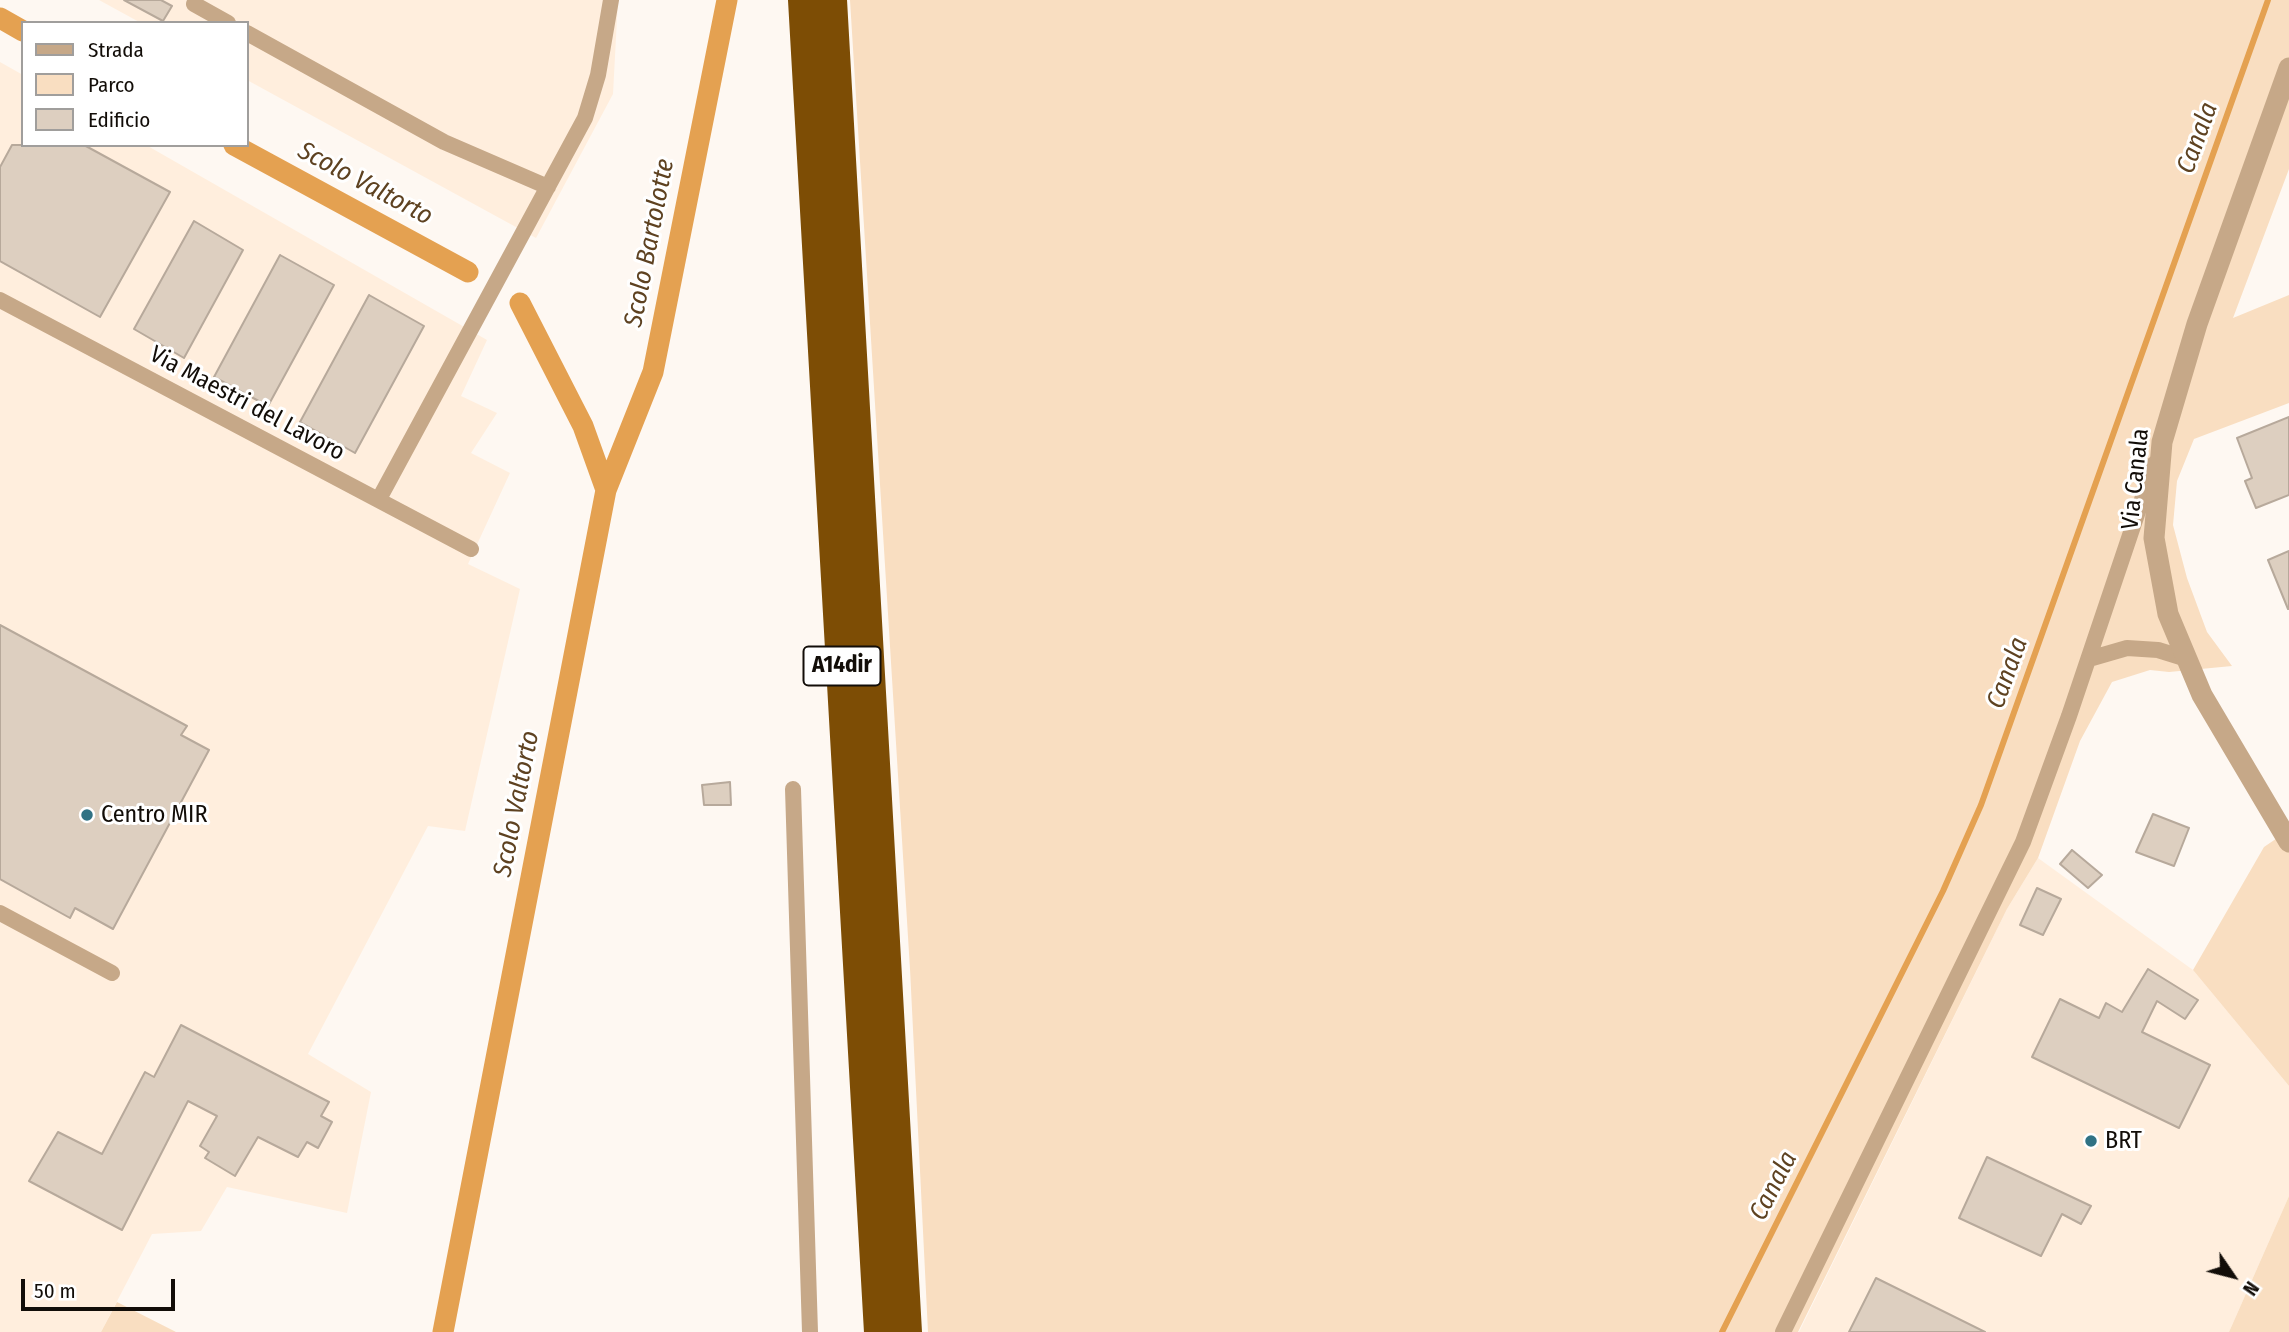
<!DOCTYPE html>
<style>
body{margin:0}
#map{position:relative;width:2289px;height:1332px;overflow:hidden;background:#fef8f2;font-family:"Fira Sans Condensed",sans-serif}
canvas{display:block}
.legend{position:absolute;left:21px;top:21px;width:228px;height:126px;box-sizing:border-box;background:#fff;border:2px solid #a09e9c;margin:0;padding:9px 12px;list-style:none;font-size:21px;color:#120d08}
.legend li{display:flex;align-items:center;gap:14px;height:35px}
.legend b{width:35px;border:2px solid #a09e9c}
.north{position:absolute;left:2198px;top:1241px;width:70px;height:70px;-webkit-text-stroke:5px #fff;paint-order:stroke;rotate:125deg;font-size:19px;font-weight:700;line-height:28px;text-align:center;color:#120d08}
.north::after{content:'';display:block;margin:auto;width:24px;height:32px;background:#120d08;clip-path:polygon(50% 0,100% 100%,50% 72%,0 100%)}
.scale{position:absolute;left:21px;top:1279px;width:154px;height:32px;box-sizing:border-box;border:4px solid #120d08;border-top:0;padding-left:9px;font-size:21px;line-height:24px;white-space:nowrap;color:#120d08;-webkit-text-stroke:5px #fff;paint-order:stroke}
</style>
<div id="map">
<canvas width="2289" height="1332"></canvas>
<ul class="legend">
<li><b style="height:9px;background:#c6a888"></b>Strada</li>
<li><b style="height:19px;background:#f9dec1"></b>Parco</li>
<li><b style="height:19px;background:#ddcfc0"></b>Edificio</li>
</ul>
<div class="north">N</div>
<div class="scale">50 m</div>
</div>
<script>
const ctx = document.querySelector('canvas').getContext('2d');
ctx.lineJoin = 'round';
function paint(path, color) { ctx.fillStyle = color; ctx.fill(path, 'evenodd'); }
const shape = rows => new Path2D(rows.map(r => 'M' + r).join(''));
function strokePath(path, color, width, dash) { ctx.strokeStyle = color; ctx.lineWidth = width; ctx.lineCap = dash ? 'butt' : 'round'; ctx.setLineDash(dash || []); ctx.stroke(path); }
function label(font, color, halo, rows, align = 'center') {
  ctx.font = font + ' "Fira Sans Condensed",sans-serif'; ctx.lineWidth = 6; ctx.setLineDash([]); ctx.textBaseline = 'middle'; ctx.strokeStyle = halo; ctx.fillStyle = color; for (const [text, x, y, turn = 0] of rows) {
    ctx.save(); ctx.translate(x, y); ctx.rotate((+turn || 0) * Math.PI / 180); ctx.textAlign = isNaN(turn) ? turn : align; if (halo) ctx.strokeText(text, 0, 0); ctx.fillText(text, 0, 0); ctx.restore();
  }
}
const built = shape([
 [99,0,618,0,613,94,536,238,247,80,247,23,141,23],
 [0,62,23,75,23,145,146,145,487,340,461,396,497,413,471,453,510,473,468,564,520,589,465,831,428,826,308,1054,371,1092,347,1213,227,1187,201,1231,152,1234,101,1332,0,1332],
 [2038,858,2193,970,2289,1086,2289,1196,2229,1332,1799,1332,2007,909]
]);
const green = shape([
 [850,0,2289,0,2289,169,2233,318,2289,295,2289,403,2194,439,2177,481,2173,525,2187,578,2207,632,2232,666,2169,672,2150,670,2112,682,2080,741,2038,858,2007,909,1798,1332,928,1332,910,969],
 [2289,830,2289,1086,2193,970,2264,847],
 [2289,1196,2289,1332,2229,1332],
 [117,1302,176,1332,101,1332]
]);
const stream = shape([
 [1722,1332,1943,891,1981,805,2268,0]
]);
const canal = shape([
 [0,18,23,31],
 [234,145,468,272],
 [606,490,653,372,727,0],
 [443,1332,606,490,583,426,520,303]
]);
const building = shape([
 [124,0,161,0,172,6,163,21,124,0],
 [12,145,84,145,170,192,100,317,0,261,0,167,12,145],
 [194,221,243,250,184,358,134,329,194,221],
 [280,255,334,285,268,406,214,377,280,255],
 [369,295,424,326,355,453,300,422,369,295],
 [2289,417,2289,495,2256,508,2245,481,2252,478,2237,438,2289,417],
 [2289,551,2289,609,2288,609,2268,560,2289,551],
 [0,625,187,726,181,735,209,750,113,929,75,908,70,918,0,879,0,625],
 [730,782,731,805,704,805,702,785,730,782],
 [2153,814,2189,828,2174,866,2136,852,2153,814],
 [2072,850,2102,875,2088,888,2060,864,2072,850],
 [2037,888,2061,899,2043,935,2020,925,2037,888],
 [2148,969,2198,1000,2185,1019,2157,1001,2142,1032,2210,1065,2179,1128,2032,1057,2060,999,2099,1018,2106,1003,2122,1012,2148,969],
 [181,1025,329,1102,321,1116,332,1122,318,1148,307,1142,298,1157,258,1137,235,1176,205,1158,209,1152,200,1146,217,1116,188,1101,122,1230,29,1181,58,1132,102,1154,145,1072,154,1077,181,1025],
 [1987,1157,2091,1206,2081,1224,2062,1214,2041,1256,1959,1218,1987,1157],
 [1876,1278,1985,1332,1849,1332,1876,1278]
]);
const minor = shape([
 [194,4,228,23],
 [247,33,444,142,548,187],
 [0,300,471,549],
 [379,499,585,118,598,75,611,0],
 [2089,659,2127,648,2158,650,2187,659],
 [793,789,810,1332],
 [0,913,112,973],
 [1783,1332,2023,842,2069,716,2154,464]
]);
const tertiary = shape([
 [2289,68,2197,324,2162,442,2154,538,2168,614,2202,695,2289,842]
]);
const motorway = shape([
 [803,0,879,1332],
 [832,0,907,1332]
]);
const markers = [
 [87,815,7,"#307284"],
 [2091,1141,7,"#307284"]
];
const shields = [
 [842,666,77]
];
const shieldNames = [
 ["A14dir",842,666]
];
const streetNames = [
 ["Via Maestri del Lavoro",247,404,28],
 ["Via Canala",2136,479,-84]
];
const poiNames = [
 ["Centro MIR",101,815],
 ["BRT",2105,1141]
];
const waterNames = [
 ["Canala",2198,138,-70],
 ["Scolo Valtorto",365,184,28],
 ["Scolo Bartolotte",650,243,-79],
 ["Canala",2008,673,-70],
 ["Scolo Valtorto",517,804,-79],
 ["Canala",1774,1186,-63]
];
paint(built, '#fed');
paint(green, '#f9dec1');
strokePath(stream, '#e4a151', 6);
strokePath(canal, '#e4a151', 21);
paint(building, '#ddcfc0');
strokePath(building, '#b7a99b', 2);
strokePath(minor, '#c6a888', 16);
strokePath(tertiary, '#c6a888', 21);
strokePath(motorway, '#7d4d05', 30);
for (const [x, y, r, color] of markers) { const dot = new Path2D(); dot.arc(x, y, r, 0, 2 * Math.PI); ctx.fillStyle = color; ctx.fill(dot); strokePath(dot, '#fff', 2.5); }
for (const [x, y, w] of shields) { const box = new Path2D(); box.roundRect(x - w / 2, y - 19.5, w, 39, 5); ctx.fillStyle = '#fff'; ctx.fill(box); strokePath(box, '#120d08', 2); }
label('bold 23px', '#120d08', null, shieldNames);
label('24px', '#120d08', '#fff', streetNames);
label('24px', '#120d08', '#fff', poiNames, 'left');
label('italic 26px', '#5e4221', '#fff', waterNames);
</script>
